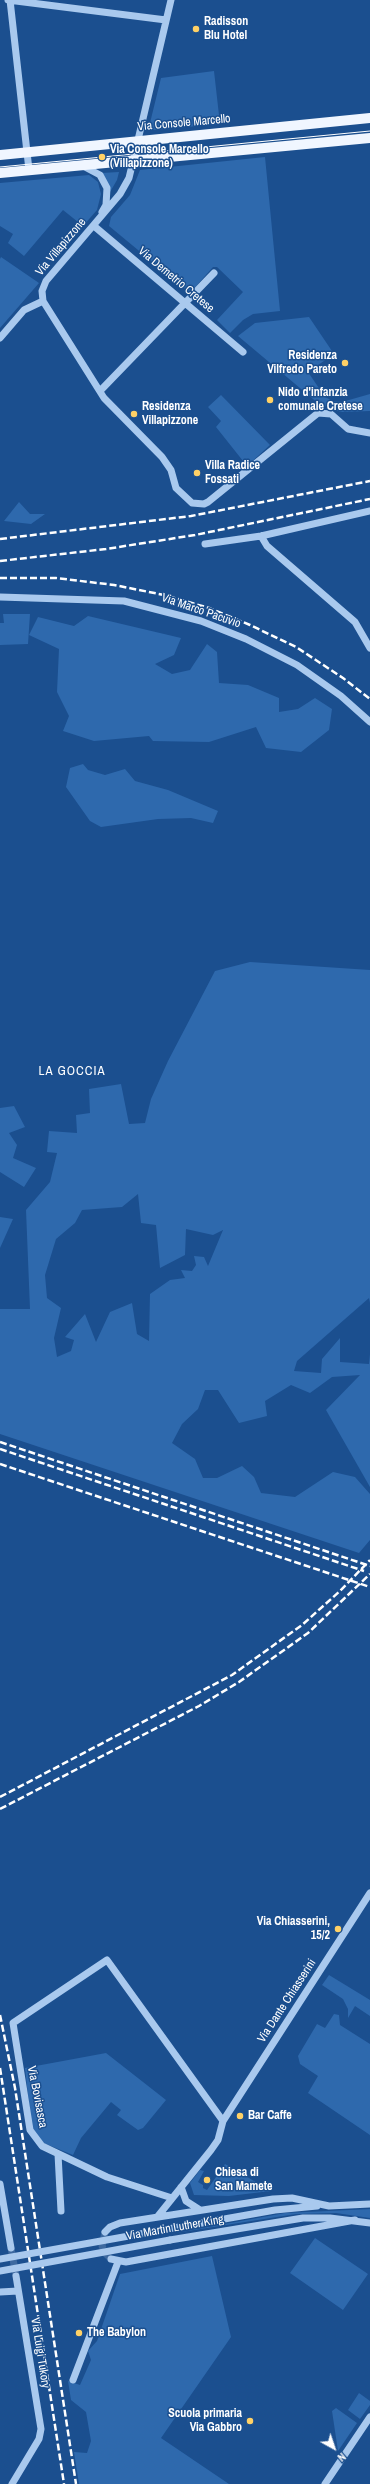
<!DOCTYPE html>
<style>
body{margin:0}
#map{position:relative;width:370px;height:2484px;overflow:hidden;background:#1b4f8f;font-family:"Archivo Narrow",sans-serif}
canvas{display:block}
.north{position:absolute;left:314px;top:2428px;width:40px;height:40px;-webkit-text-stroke:3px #1b4f8f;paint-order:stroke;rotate:140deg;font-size:11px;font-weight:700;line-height:16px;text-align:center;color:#fff}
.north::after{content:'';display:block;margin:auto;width:14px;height:18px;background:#fff;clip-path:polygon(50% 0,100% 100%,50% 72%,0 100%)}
</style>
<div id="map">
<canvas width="370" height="2484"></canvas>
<div class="north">N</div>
</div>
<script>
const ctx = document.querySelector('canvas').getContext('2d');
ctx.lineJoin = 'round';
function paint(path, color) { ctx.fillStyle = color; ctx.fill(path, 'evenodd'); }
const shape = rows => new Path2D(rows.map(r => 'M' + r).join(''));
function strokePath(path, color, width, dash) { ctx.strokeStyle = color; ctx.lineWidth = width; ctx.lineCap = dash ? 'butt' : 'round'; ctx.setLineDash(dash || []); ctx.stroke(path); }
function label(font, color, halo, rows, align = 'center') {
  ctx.font = font + ' "Archivo Narrow",sans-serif'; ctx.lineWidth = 3; ctx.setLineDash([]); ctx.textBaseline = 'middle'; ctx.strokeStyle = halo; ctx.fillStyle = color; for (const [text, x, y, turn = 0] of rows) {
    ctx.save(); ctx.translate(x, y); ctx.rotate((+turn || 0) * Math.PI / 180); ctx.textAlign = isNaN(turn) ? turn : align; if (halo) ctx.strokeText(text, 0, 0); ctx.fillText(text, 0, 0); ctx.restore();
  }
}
const green = shape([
 [214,71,220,124,153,130,149,127,161,78],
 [265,157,280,311,253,314,243,320,230,333,217,320,243,292,217,267,213,267,190,293,109,226,111,217,130,195,140,170],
 [119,172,117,180,110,192,108,183,101,173],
 [89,175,98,182,101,194,97,210,83,226,63,210,24,256,8,243,13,234,0,226,0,183],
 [1,257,39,283,0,328,0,259],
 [309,317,334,354,308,372,325,397,333,401,342,402,370,394,370,411,341,412,319,404,238,336,255,323],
 [221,395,270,445,247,466,216,427,221,421,208,407],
 [19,502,30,514,45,514,31,524,4,521],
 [3,614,30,614,28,644,0,645,0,623,4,623],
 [88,616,181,638,174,655,155,664,172,674,190,670,207,644,217,652,219,683,248,685,279,698,279,712,298,709,315,698,332,709,329,730,301,752,266,748,256,727,209,742,153,741,149,736,94,741,63,731,69,716,57,692,59,649,29,635,38,617,74,626],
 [83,764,88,770,105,775,125,769,135,781,168,790,218,811,213,823,191,818,158,819,101,827,90,821,66,787,70,768],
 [250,962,370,970,370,1303,369,1298,297,1361,294,1371,321,1373,322,1359,340,1338,340,1362,369,1364,370,1354,370,1487,326,1410,360,1375,332,1377,310,1393,291,1385,265,1401,267,1416,239,1423,218,1390,205,1390,198,1409,182,1424,172,1443,195,1459,203,1478,217,1478,242,1466,254,1477,261,1493,295,1497,333,1472,355,1477,370,1494,370,1540,359,1553,0,1434,0,1309,30,1309,26,1210,50,1182,57,1153,47,1152,49,1131,77,1133,76,1115,90,1113,89,1089,121,1084,129,1124,145,1123,151,1099,168,1061,215,971],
 [138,1194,141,1223,156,1225,160,1268,185,1255,186,1229,213,1235,223,1230,208,1266,204,1257,194,1256,196,1265,192,1271,181,1270,185,1278,170,1280,150,1294,149,1341,137,1334,132,1303,110,1312,96,1342,85,1314,65,1337,74,1340,71,1351,57,1357,54,1338,61,1308,47,1298,45,1275,56,1239,75,1223,82,1210,122,1207],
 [14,1106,25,1127,9,1133,17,1145,13,1158,36,1168,24,1187,0,1172,0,1108],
 [0,1217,13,1219,0,1248],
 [329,1975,370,2000,370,2016,355,2006,348,2018,348,2009,343,1999,322,1985],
 [334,2014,339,2015,340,2025,370,2044,370,2135,308,2093,318,2076,300,2064,298,2056,317,2024,325,2028],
 [106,2053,166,2100,143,2128,138,2130,117,2115,121,2110,111,2102,81,2138,73,2155,41,2142,32,2131,25,2068],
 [225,2164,271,2191,229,2196,194,2195,190,2183,200,2170,204,2171,198,2182,203,2185,203,2188,207,2190],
 [370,2209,370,2218,336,2213,296,2214,169,2234,285,2213],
 [315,2238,368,2274,343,2310,290,2273],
 [212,2256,231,2337,161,2438,229,2484,79,2484,74,2452,87,2453,91,2441,86,2412,71,2400,68,2381,80,2385,91,2360,88,2351,97,2341,120,2274],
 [359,2393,370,2401,370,2405,360,2419,348,2410],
 [336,2408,357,2423,338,2451,332,2411]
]);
const minorTunnel = shape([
 [105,2232,102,2246,106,2254,111,2259],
 [11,2248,16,2276]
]);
const minor = shape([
 [8,0,166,20],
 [10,0,29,170],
 [171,0,129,178,120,194,46,281,42,291,43,301,104,398,162,457,171,470,176,488,192,503,204,504,208,502,318,413,331,414,348,429,370,433],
 [83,166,100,175,107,188,106,205,102,212],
 [94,226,243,352],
 [0,338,24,310,43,301],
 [100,391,214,273],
 [261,536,267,546,355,622,370,648],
 [205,544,261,536,370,511],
 [0,597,124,601,201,621,246,639,297,665,341,696,370,722],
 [58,2154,61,2211],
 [0,2184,11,2248],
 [181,2187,186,2201,200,2210],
 [172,2198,107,2177,42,2146,30,2130,13,2023,107,1960,223,2121],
 [158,2216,211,2150,218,2140,223,2121,370,1893],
 [168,2229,275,2210,317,2206],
 [105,2232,110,2227,120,2223,273,2199,292,2198,329,2206,370,2204],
 [170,2240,303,2218,330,2218,370,2223],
 [111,2259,126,2262,355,2220],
 [0,2292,18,2291],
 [73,2380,118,2262],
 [12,2484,39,2439,41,2429,16,2276],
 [325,2484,370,2417]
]);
const major = shape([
 [0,155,370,118],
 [0,173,370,138]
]);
const tram = shape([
 [0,167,370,131]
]);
const rail = shape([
 [0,539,191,516,370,481],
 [0,561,106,549,195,535,370,499],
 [0,578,56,578,114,585,164,595,209,608,250,625,296,647,343,678,370,699],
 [0,1442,370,1566],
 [0,1449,364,1571],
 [0,1464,370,1587],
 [0,1797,232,1675,302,1625,340,1591,370,1560],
 [0,1809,199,1706,239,1682,308,1633,370,1574],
 [0,2015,15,2088,76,2484],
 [0,2068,64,2484]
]);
const minorBridge = shape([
 [0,2259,168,2229],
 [0,2271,170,2240]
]);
const markers = [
 [196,29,4,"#ffd166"],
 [102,157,4,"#ffd166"],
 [345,363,4,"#ffd166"],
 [270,400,4,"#ffd166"],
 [134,414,4,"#ffd166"],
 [197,473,4,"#ffd166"],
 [338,1929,4,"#ffd166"],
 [240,2116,4,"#ffd166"],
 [207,2180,4,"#ffd166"],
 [79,2333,4,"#ffd166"],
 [250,2421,4,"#ffd166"]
];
const poiNames = [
 ["Radisson",204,22],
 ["Blu Hotel",204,36],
 ["Via Console Marcello",110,150],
 ["(Villapizzone)",110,164],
 ["Residenza",337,356,"right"],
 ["Vilfredo Pareto",337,370,"right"],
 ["Nido d'infanzia",278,393],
 ["comunale Cretese",278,407],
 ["Residenza",142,407],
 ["Villapizzone",142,421],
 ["Villa Radice",205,466],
 ["Fossati",205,480],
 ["Via Chiasserini,",330,1922,"right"],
 ["15/2",330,1936,"right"],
 ["Bar Caffe",248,2116],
 ["Chiesa di",215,2173],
 ["San Mamete",215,2187],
 ["The Babylon",87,2333],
 ["Scuola primaria",242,2414,"right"],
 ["Via Gabbro",242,2428,"right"]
];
const streetNames = [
 ["Via Console Marcello",184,123,-5],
 ["Via Villapizzone",61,247,-50],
 ["Via Demetrio Cretese",176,280,40],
 ["Via Marco Pacuvio",201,611,19],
 ["Via Dante Chiasserini",287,2001,-57],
 ["Via Bovisasca",37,2097,79],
 ["Via Martin Luther King",175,2228,-10],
 ["Via Luigi Tukory",40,2353,81]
];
const neighbourhoodNames = [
 ["LA GOCCIA",72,1072]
];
paint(green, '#2e69ad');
strokePath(minorTunnel, '#3d69a0', 7, [7, 3.5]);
strokePath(minor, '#a9c9ee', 7);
strokePath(major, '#f0f6ff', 10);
strokePath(tram, '#fff', 1);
strokePath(rail, '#fff', 2.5, [7, 3]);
strokePath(minorBridge, '#a9c9ee', 7);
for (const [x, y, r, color] of markers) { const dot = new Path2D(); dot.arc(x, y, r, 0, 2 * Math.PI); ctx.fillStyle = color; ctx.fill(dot); strokePath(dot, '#1b4f8f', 1.5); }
label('bold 12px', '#fff', '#1b4f8f', poiNames, 'left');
label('12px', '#fff', '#1b4f8f', streetNames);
ctx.letterSpacing = '1px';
label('13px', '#fff', '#1b4f8f', neighbourhoodNames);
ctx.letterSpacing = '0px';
</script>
